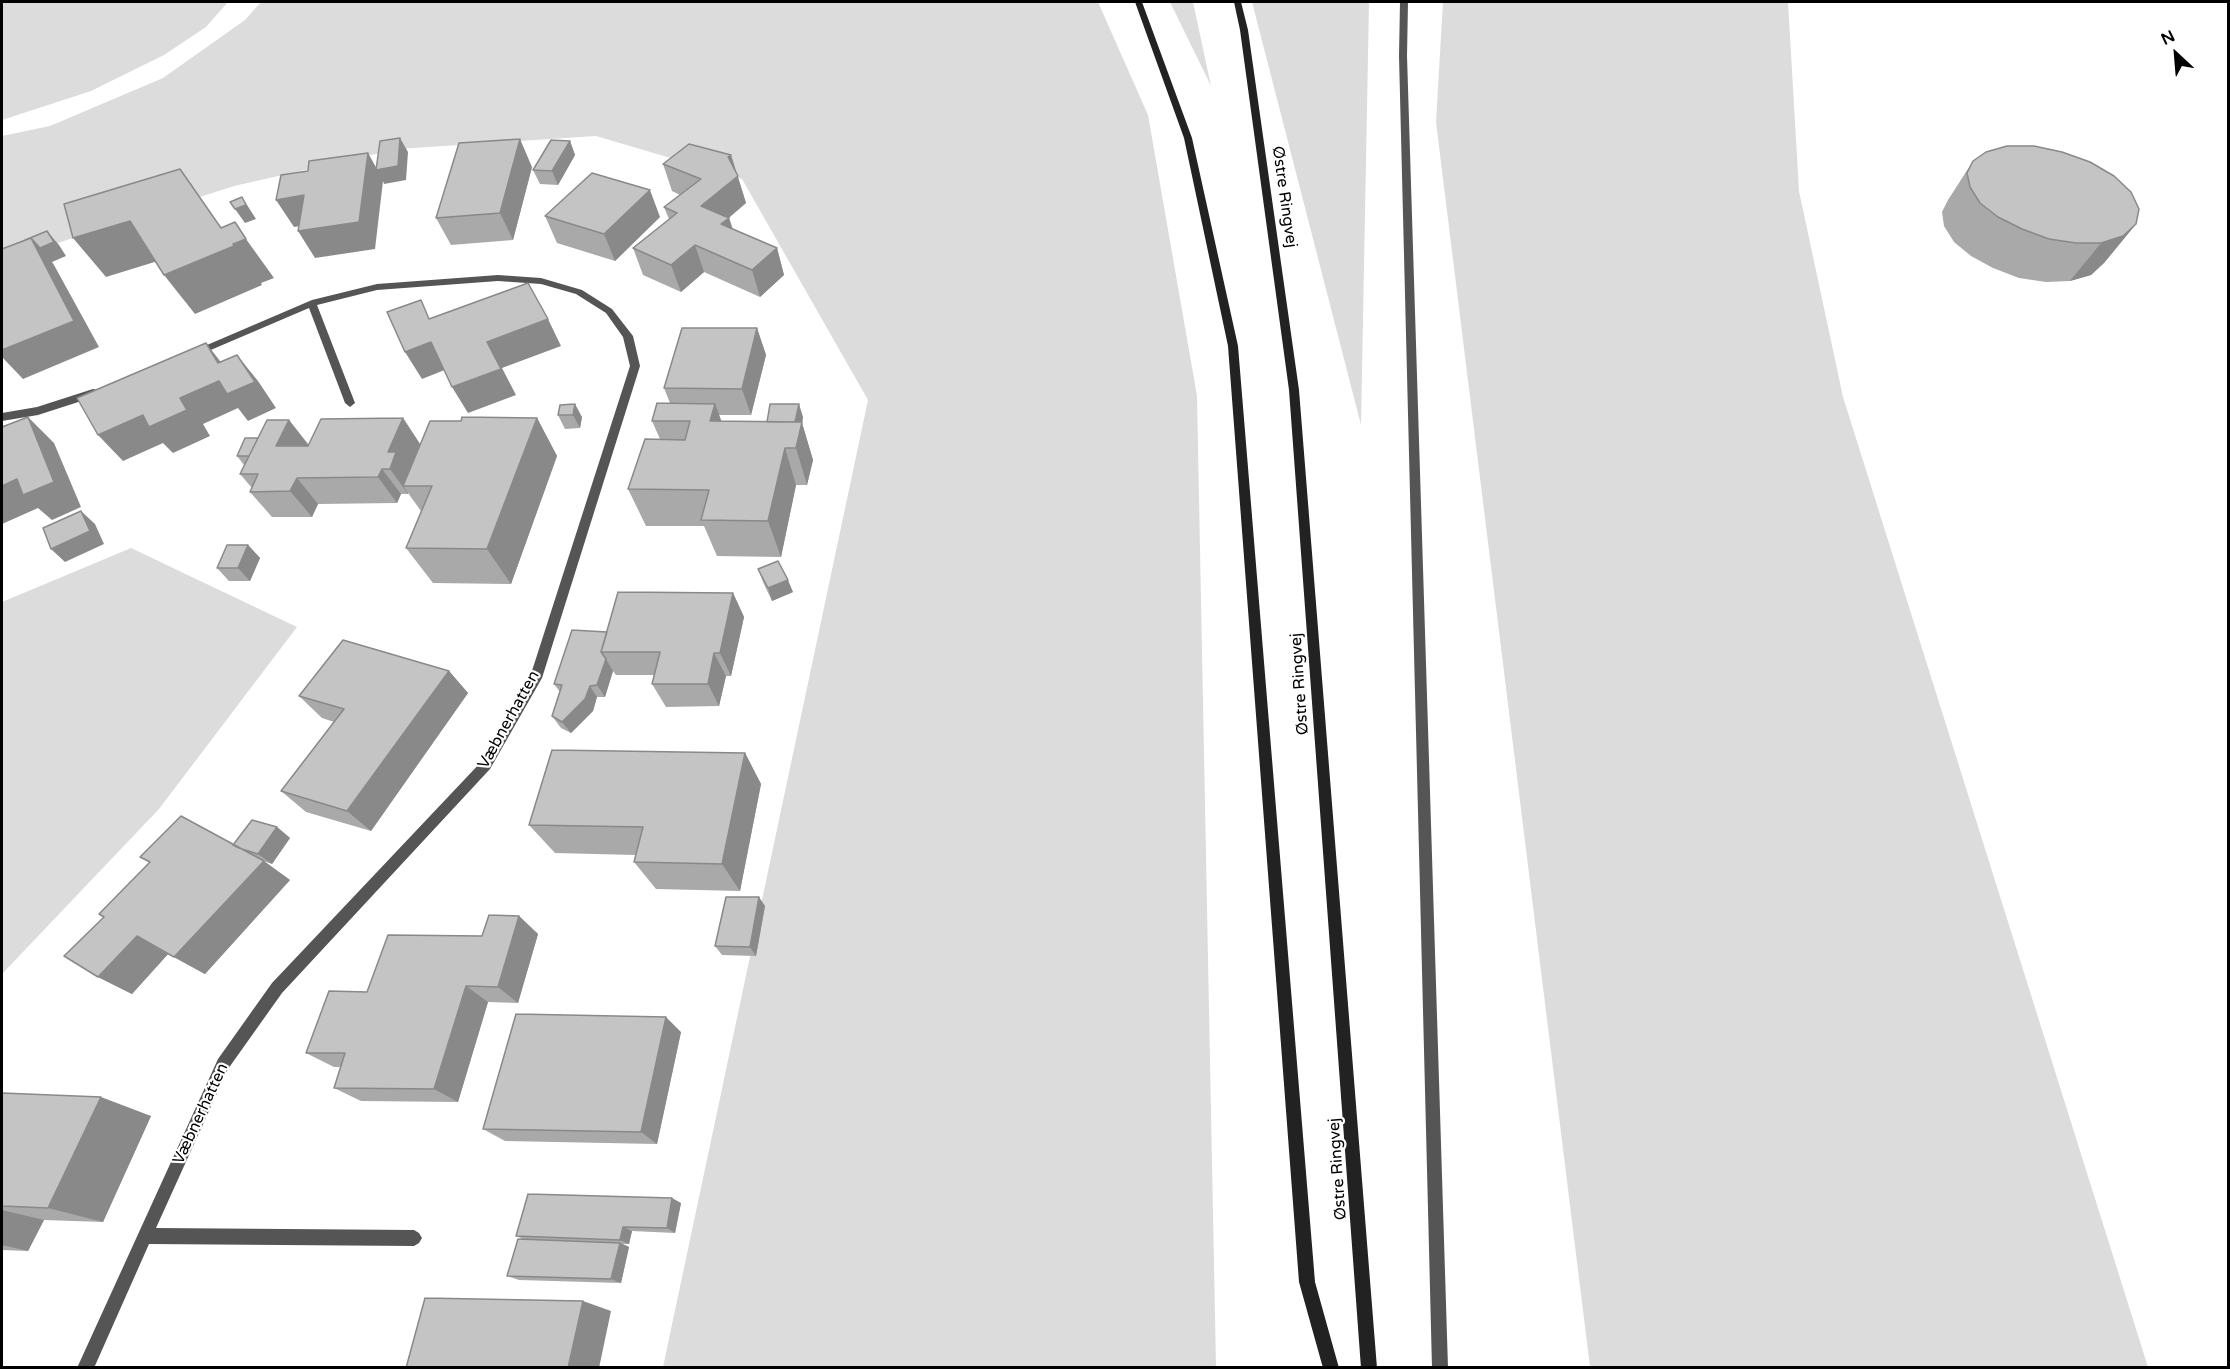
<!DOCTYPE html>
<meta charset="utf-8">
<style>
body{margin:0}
#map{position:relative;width:2230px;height:1369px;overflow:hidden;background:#fff;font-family:"Varela Round",sans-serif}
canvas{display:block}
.frame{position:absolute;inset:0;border:3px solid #000;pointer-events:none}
.north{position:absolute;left:2146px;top:24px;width:60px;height:60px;-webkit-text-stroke:4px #fff;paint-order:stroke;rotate:334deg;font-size:16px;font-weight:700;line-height:24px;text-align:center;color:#000}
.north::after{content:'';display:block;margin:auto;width:21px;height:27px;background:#000;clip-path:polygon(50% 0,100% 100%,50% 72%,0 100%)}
</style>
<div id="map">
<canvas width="2230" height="1369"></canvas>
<div class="frame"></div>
<div class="north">N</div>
</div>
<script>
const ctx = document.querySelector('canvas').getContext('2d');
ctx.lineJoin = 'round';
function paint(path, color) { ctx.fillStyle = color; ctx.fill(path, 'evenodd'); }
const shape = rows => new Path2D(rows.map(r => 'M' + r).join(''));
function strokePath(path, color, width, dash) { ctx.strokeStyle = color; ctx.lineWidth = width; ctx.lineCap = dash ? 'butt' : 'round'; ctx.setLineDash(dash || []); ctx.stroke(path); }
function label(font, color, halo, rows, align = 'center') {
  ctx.font = font + ' "Varela Round",sans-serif'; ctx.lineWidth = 4.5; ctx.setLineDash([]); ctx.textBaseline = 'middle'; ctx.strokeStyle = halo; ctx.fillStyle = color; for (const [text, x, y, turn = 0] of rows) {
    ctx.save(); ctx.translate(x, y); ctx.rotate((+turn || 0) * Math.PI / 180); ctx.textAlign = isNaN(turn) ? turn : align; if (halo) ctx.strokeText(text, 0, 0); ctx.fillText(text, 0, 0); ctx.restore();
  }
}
const green = shape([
 [2,2,228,2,206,27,164,55,91,91,2,120],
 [261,2,1098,2,1148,115,1197,396,1216,1367,663,1367,868,400,742,179,596,136,398,149,234,186,2,261,2,136,50,126,163,78,245,20],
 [1170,2,1193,2,1211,86],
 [1252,2,1369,2,1361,425],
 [1443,2,1788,2,1799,191,1843,397,2148,1367,1590,1367,1436,122],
 [131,548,297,627,159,809,2,974,2,602]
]);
const minor = shape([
 [498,275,541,278,582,290,612,309,633,336,640,366,542,678,490,769,282,993,228,1069,156,1228,414,1230,419,1233,422,1238,419,1243,414,1246,149,1244,94,1368,77,1368,218,1059,272,983,482,761,530,677,630,366,623,337,606,313,576,294,541,284,498,281,377,290,317,305,355,403,350,407,345,403,309,308,199,355,193,355,191,353,193,351,312,300,377,284,498,275],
 [93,389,97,390,97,396,38,415,2,421,2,413,37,407,93,389]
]);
const tertiary = shape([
 [1400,2,1408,2,1407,56,1448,1368,1432,1368,1399,56,1400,2]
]);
const secondary = shape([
 [1135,2,1142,2,1192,138,1238,346,1315,1282,1339,1368,1323,1368,1299,1282,1228,346,1184,138,1135,2],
 [1234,2,1241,2,1248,30,1299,390,1377,1368,1361,1368,1289,390,1240,30,1234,2]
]);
const wall = shape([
 [570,141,575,155,558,185,540,184,533,170],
 [731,155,746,203,729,218,733,229,777,248,784,275,760,297,704,272,681,292,643,275,633,248,669,219,664,207,680,195,672,191,663,164],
 [1973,161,2136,224,2104,263,2091,275,2070,281,2046,282,2019,278,1993,268,1971,256,1954,242,1944,226,1942,212,1948,200],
 [532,167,513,240,451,245,436,218],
 [545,216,660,217,615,261,557,243],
 [757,328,766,355,751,415,719,415,721,421,767,422,803,417,802,423,813,460,807,485,796,485,781,557,717,556,704,526,646,526,628,489,660,439,652,421,670,403,664,388],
 [560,405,582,417,580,428,565,429,558,415],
 [403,418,420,444,461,421,537,418,557,456,511,584,433,583,406,548,421,511,408,493,408,494,401,494,397,503,318,504,312,517,272,517,250,492,252,488,240,474,244,465,237,456,258,438,289,420,309,445],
 [248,545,260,558,250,581,229,581,217,568],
 [758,569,793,592,772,601,763,582],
 [733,593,744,617,731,676,726,676,719,706,666,707,652,684,655,675,616,675,613,671,605,697,597,697,593,711,571,733,561,728,552,716,560,692,554,684,607,632],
 [449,671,468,693,371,831,306,812,281,791,334,722,322,718,299,696],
 [745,753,761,784,740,891,656,889,634,862,636,855,555,853,529,825],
 [277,827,290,838,272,864,263,861,290,880,205,974,168,954,132,994,98,977,104,917,150,863,140,857,233,845],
 [765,906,756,956,722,955,715,946],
 [519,916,538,934,518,1003,488,1002,458,1102,361,1101,334,1088,341,1067,334,1067,306,1053,367,992,482,936],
 [681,1032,657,1144,505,1141,483,1129],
 [2,1093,151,1116,103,1222,44,1220,28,1251,2,1250],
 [681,1203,675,1233,632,1231,629,1244,623,1244,629,1247,621,1283,519,1280,507,1276,525,1240,516,1236]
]);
const shadedWall = shape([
 [400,138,408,152,406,180,384,184,383,181,375,249,315,258,298,231,368,153,377,169],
 [520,139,532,167,513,240,500,213],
 [570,141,575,155,558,185,552,171],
 [731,155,746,203,710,233,701,206,728,157],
 [650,190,660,217,615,261,604,234],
 [304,195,321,223,294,227,276,200],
 [242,197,256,219,245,223,235,209],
 [729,218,737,245,721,224],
 [130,221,161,260,106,277,73,238],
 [2136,224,2104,263,2091,275,2070,281,2101,243],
 [47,231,59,245,66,256,52,262,54,265,99,347,23,379,2,357,2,350,31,238],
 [246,239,274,278,261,283,262,285,195,314,164,275],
 [695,245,704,272,681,292,671,265],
 [777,248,784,275,760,297,752,270],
 [548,319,561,346,502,368,516,395,468,413,452,387,487,342],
 [757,328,766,355,751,415,742,389],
 [431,342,447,369,422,379,405,352],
 [206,343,227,370,237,355,258,381,276,408,248,421,238,408,203,424,210,436,173,453,163,443,123,461,98,435,180,398,218,363],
 [575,404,582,417,580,428,573,415],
 [715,404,729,441,710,421],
 [799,404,803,417,802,423,813,460,807,485,796,448,794,430],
 [28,417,54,443,81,507,52,520,38,508,2,524,2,486],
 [403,418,420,444,403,486,408,493,408,494,390,469,388,452],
 [537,418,557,456,511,584,487,549],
 [289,420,309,446,262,455],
 [785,448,796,485,781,557,768,521],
 [382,469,401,494,397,503,378,477],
 [297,478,318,504,312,517,290,491],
 [81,511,95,524,104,544,65,562,51,549],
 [248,545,260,558,250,581,238,568],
 [788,580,793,592,772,601,768,588],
 [733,593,744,617,731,676,720,653],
 [714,653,726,676,719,706,708,684],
 [606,659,613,671,605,697,597,685],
 [449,671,468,693,371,831,347,811],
 [590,686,597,697,593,711,571,733,562,722],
 [745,753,761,784,740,891,722,864],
 [277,827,290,838,272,864,258,854],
 [264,861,290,880,205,974,174,957],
 [759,897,765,906,756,956,750,947],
 [519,916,538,934,518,1003,498,987],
 [137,936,169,953,132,994,98,977],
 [466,986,488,1002,458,1102,434,1089],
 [666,1017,681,1032,657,1144,641,1132],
 [101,1097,151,1116,103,1222,48,1208],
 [672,1198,681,1203,675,1233,667,1228],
 [2,1210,44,1220,28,1251,2,1245],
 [623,1227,632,1231,629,1244,620,1240],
 [620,1243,629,1247,621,1283,611,1279],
 [583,1301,611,1311,599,1368,568,1368]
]);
const building = shape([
 [400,138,398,166,376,170,380,141,400,138],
 [520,139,500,213,436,218,459,143,520,139],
 [551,140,570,141,552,171,533,170,551,140],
 [689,144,731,155,728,157,738,176,701,206,729,218,721,224,777,248,752,270,695,245,671,265,633,248,677,213,664,207,701,179,663,164,689,144],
 [2007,146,2034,146,2062,152,2090,162,2114,176,2131,192,2139,209,2136,224,2123,236,2101,243,2076,243,2049,239,2022,229,1998,217,1980,203,1970,187,1967,173,1973,161,1986,152,2007,146],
 [368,153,359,222,298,231,304,195,276,200,281,175,308,171,309,161,368,153],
 [180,169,221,228,235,222,246,239,233,244,234,246,164,275,130,221,73,238,64,204,180,169],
 [592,173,650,190,604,234,545,216,592,173],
 [242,197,246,205,235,209,230,202,242,197],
 [47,231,54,242,40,248,31,238,25,240,47,231],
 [31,238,74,321,2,350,2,249,31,238],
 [528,283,548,319,487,342,501,369,452,387,431,342,405,352,387,312,421,300,429,319,528,283],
 [682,328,757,328,742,389,664,388,682,328],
 [206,343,218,363,237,355,255,382,227,394,219,381,180,398,187,410,149,427,143,415,98,435,77,398,206,343],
 [657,403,715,404,710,421,802,422,796,448,785,448,768,521,701,520,709,490,628,489,645,439,685,440,690,421,652,421,657,403],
 [575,404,573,415,558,415,560,405,575,404],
 [770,404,799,404,795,422,767,422,770,404],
 [28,417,54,482,23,495,17,479,2,486,2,427,28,417],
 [462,417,537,418,487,549,406,548,432,486,403,486,430,421,461,421,462,417],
 [403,418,388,452,396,452,390,469,382,469,378,477,297,478,290,491,250,492,258,474,240,474,267,420,289,420,276,446,308,446,321,419,403,418],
 [245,438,258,438,249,456,237,456,245,438],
 [81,511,90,531,51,549,43,528,81,511],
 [227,545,248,545,238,568,217,568,227,545],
 [778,561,788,580,768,588,758,569,778,561],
 [618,592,733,593,720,653,714,653,708,684,652,684,660,652,601,652,618,592],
 [572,630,607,632,601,652,606,659,597,685,590,686,585,699,562,722,552,716,562,685,554,684,572,630],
 [343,640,449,671,347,811,281,791,344,709,299,696,343,640],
 [552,750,745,753,722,864,634,862,643,827,529,825,552,750],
 [181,816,264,861,174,957,137,936,98,977,64,956,104,917,99,914,150,862,140,857,181,816],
 [252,820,277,827,258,854,239,848,233,845,252,820],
 [726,897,759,897,750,947,715,946,726,897],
 [489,915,519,916,498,987,466,986,434,1089,334,1088,345,1053,306,1053,329,991,367,992,388,935,482,936,489,915],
 [516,1014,666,1017,641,1132,483,1129,516,1014],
 [2,1093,101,1097,48,1208,2,1206,2,1093],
 [528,1194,672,1198,667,1228,623,1227,620,1240,516,1236,528,1194],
 [518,1239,620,1243,611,1279,507,1276,518,1239],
 [425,1298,583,1301,568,1368,406,1368,425,1298]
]);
const streetNames = [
 ["Østre Ringvej",1284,197,82],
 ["Østre Ringvej",1300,684,-94],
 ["Væbnerhatten",509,720,-61],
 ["Væbnerhatten",201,1114,-65],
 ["Østre Ringvej",1338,1169,-94]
];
paint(green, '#dcdcdc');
paint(minor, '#555');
paint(tertiary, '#555');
paint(secondary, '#222');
paint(wall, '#a9a9a9');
paint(shadedWall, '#898989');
paint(building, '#c4c4c4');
strokePath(building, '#898989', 1.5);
label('16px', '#000', '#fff', streetNames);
</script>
